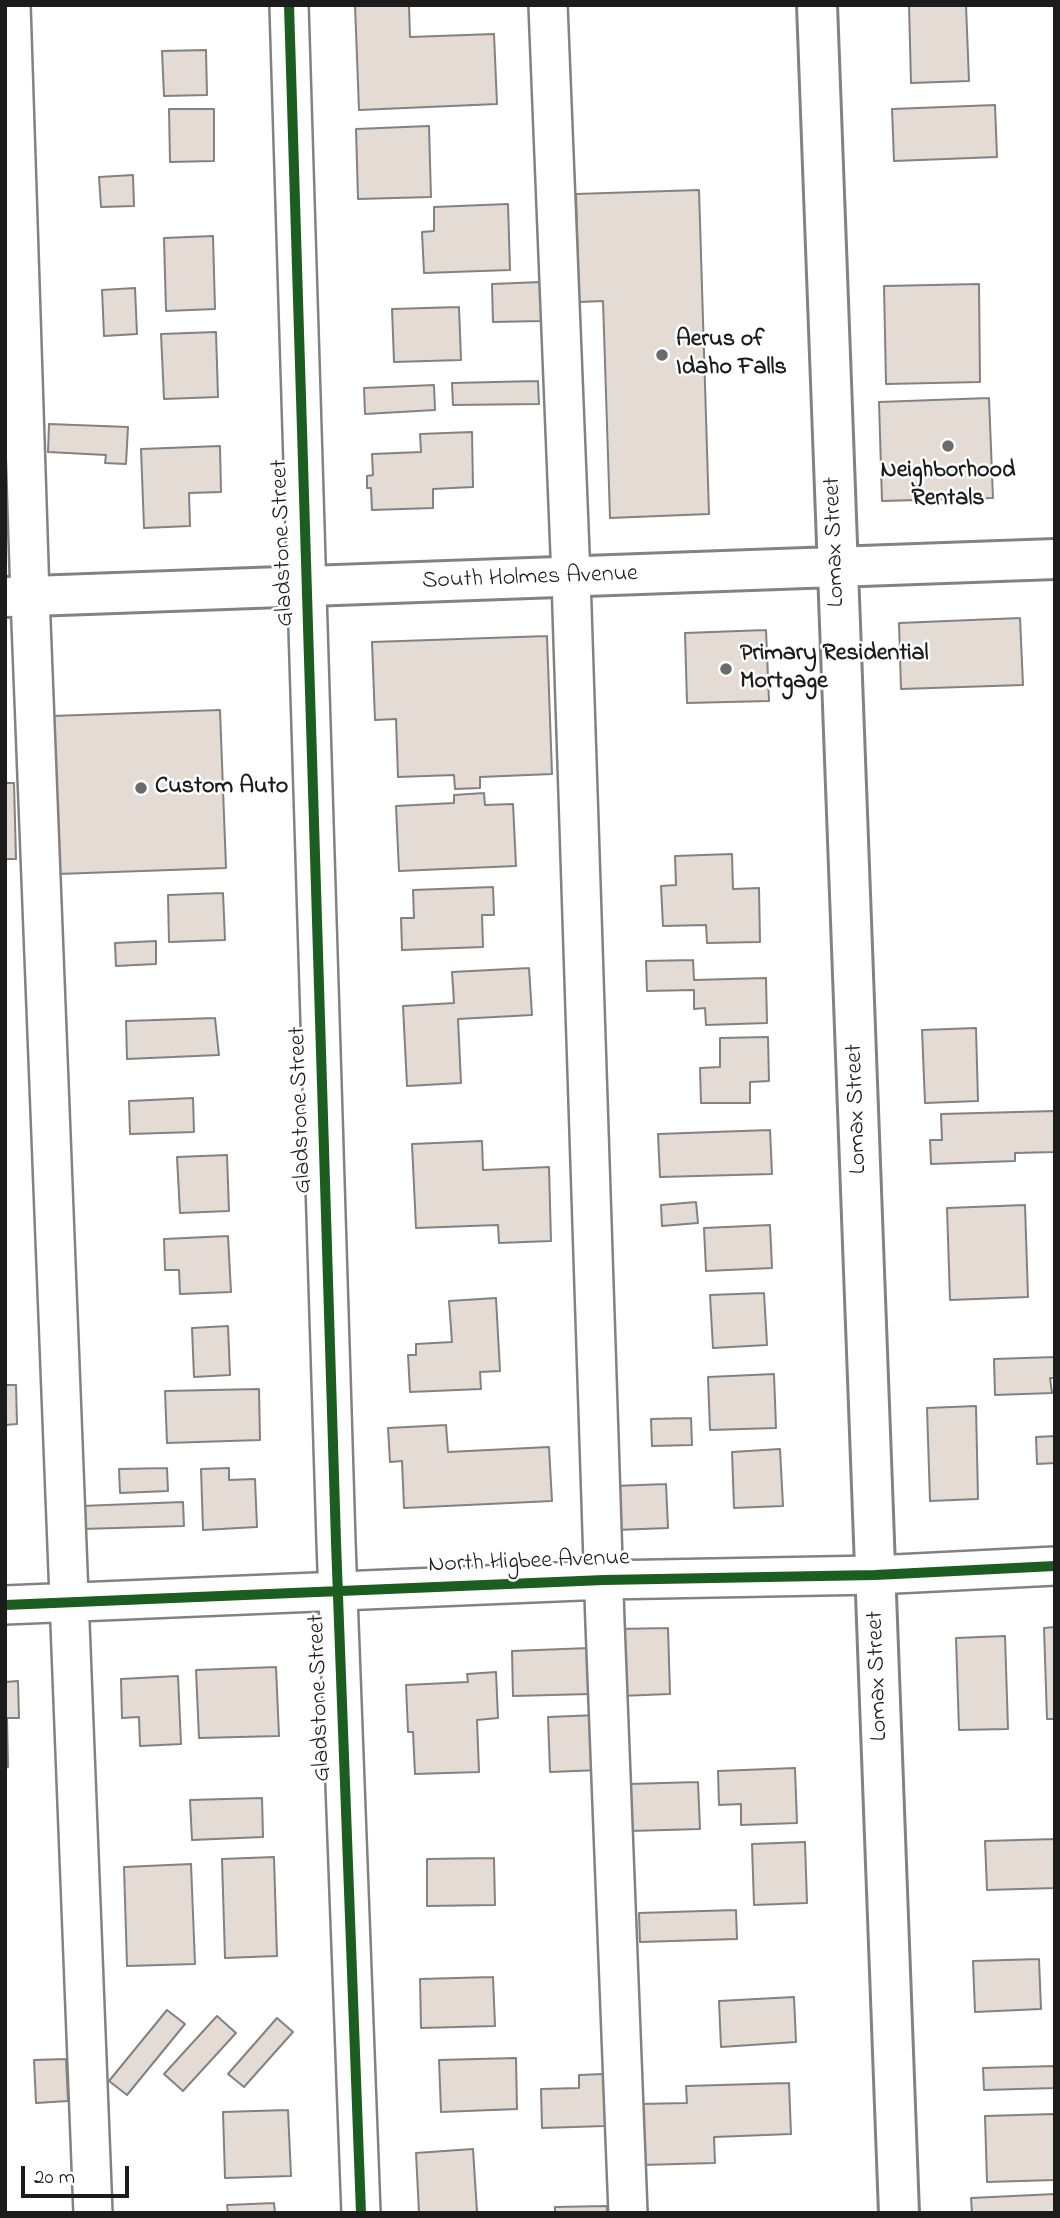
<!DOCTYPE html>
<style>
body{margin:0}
#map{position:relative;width:1060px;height:2218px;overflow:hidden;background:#fff;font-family:"Indie Flower",sans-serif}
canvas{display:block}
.frame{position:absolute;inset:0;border:7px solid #1c1c1c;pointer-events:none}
.scale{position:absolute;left:21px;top:2166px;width:108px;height:32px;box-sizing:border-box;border:4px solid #1c1c1c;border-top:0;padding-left:9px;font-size:21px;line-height:24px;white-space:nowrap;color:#1c1c1c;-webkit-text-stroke:5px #fff;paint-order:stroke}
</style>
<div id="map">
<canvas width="1060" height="2218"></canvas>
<div class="frame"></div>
<div class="scale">20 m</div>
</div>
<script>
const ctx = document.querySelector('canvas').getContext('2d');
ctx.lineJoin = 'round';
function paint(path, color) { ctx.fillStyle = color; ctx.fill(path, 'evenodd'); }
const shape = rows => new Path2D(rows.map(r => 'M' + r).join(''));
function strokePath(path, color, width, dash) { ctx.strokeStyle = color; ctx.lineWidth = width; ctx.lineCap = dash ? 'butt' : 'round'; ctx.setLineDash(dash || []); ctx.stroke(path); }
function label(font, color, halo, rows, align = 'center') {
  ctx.font = font + ' "Indie Flower",sans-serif'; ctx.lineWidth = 5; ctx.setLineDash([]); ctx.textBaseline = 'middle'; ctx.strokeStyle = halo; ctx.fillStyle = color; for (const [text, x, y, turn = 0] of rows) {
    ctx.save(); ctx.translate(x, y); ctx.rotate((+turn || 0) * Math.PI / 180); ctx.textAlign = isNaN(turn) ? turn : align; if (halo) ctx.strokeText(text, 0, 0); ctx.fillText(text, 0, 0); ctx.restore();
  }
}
const building = shape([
 [355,5,409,5,410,37,494,34,497,104,359,110,355,5],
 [909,5,966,5,969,81,911,83,909,5],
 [206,50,207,95,164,96,162,51,206,50],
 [995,105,997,157,894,161,892,109,995,105],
 [169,109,214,109,214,161,170,162,169,109],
 [429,126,431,197,358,199,356,129,429,126],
 [133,175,134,206,101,207,99,177,133,175],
 [699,190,709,514,610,518,603,301,579,302,576,194,699,190],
 [508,204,510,270,424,273,422,232,434,231,434,207,508,204],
 [213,236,215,309,166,311,164,238,213,236],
 [541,282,542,321,493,322,492,284,541,282],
 [979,284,980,382,886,384,884,286,979,284],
 [135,288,137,334,104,336,102,290,135,288],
 [459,307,461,360,394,362,392,309,459,307],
 [216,332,218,397,164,399,161,334,216,332],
 [538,381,539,404,453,405,452,383,538,381],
 [434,385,435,410,365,414,364,388,434,385],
 [989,398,993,498,882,501,879,402,989,398],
 [49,424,128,427,126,464,105,463,106,455,48,452,49,424],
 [5,432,9,432,12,535,5,535,5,432],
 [472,432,473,487,433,489,433,508,372,510,371,488,367,488,367,476,373,475,372,454,421,452,420,434,472,432],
 [220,446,221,492,189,493,190,526,144,528,141,449,220,446],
 [1020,618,1023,685,901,689,899,623,1020,618],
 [766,630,769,701,687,703,685,633,766,630],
 [547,636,552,774,480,777,480,788,455,789,454,775,398,777,396,719,375,720,372,642,547,636],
 [220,710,226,868,58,874,52,716,220,710],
 [5,783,14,783,16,859,5,859,5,783],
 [484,793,485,805,513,804,516,866,399,871,396,806,454,803,454,795,484,793],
 [732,854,733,889,759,888,760,942,707,943,706,925,663,926,661,886,676,885,675,856,732,854],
 [493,887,494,915,482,915,483,947,402,950,401,918,414,918,413,890,493,887],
 [223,893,225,940,169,942,168,895,223,893],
 [156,941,156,964,116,966,115,943,156,941],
 [693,960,694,980,766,978,767,1023,706,1025,705,1008,694,1009,694,990,647,991,646,961,693,960],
 [529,968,532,1015,458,1019,461,1083,407,1086,403,1006,454,1003,452,972,529,968],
 [215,1018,219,1055,127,1059,126,1021,215,1018],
 [976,1028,978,1101,925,1103,922,1030,976,1028],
 [768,1037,769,1081,750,1082,750,1103,701,1103,700,1068,720,1067,720,1038,768,1037],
 [193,1098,194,1132,130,1134,129,1101,193,1098],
 [1055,1111,1055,1152,1015,1153,1015,1161,931,1164,930,1140,942,1140,941,1114,1055,1111],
 [770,1130,772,1174,660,1177,658,1134,770,1130],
 [482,1141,483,1170,549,1167,551,1241,499,1243,498,1225,416,1228,412,1144,482,1141],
 [227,1155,229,1211,180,1213,177,1157,227,1155],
 [696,1202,698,1223,662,1226,661,1205,696,1202],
 [1025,1205,1028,1297,950,1300,947,1208,1025,1205],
 [770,1225,772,1268,706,1271,704,1228,770,1225],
 [228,1236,231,1292,180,1294,179,1270,165,1270,164,1239,228,1236],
 [764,1293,767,1345,713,1348,710,1295,764,1293],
 [496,1298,500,1371,480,1372,481,1389,410,1392,408,1355,416,1355,416,1344,452,1342,449,1301,496,1298],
 [228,1326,230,1375,194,1377,192,1328,228,1326],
 [1055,1357,1055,1378,1050,1378,1052,1393,995,1395,994,1359,1055,1357],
 [774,1374,776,1428,710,1430,708,1377,774,1374],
 [5,1385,16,1385,17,1424,5,1425,5,1385],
 [259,1389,260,1440,167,1443,165,1391,259,1389],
 [976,1406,978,1499,930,1501,927,1408,976,1406],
 [691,1418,692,1445,652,1446,651,1419,691,1418],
 [446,1425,448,1452,549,1447,552,1501,404,1508,402,1461,390,1462,388,1428,446,1425],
 [1055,1436,1055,1463,1037,1464,1036,1437,1055,1436],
 [780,1449,783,1506,734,1508,732,1452,780,1449],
 [167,1468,168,1491,120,1493,119,1469,167,1468],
 [229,1468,229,1480,255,1479,257,1527,203,1530,201,1469,229,1468],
 [666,1484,668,1528,616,1530,614,1486,666,1484],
 [183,1502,184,1526,82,1529,81,1506,183,1502],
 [1055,1627,1055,1719,1047,1719,1044,1628,1055,1627],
 [668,1628,670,1694,620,1696,617,1629,668,1628],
 [1005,1636,1008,1729,959,1730,956,1638,1005,1636],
 [589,1648,591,1694,513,1696,512,1651,589,1648],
 [276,1667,279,1736,199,1738,196,1670,276,1667],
 [496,1672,498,1718,477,1720,479,1772,415,1774,413,1732,408,1732,406,1685,468,1682,467,1674,496,1672],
 [178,1676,181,1744,140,1746,139,1717,122,1718,121,1679,178,1676],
 [18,1681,19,1718,7,1718,8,1767,5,1768,5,1682,18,1681],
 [598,1715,600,1770,550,1772,548,1717,598,1715],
 [795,1768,797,1823,741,1825,741,1804,719,1805,718,1771,795,1768],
 [698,1782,700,1829,630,1831,628,1784,698,1782],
 [262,1798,263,1837,192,1840,190,1800,262,1798],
 [1055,1839,1055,1888,987,1890,985,1841,1055,1839],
 [805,1842,807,1903,754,1905,752,1844,805,1842],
 [274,1857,277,1956,225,1958,222,1859,274,1857],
 [494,1858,495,1905,427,1906,427,1859,494,1858],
 [191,1864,195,1964,127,1966,124,1867,191,1864],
 [736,1910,737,1939,640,1942,639,1913,736,1910],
 [1039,1959,1041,2009,975,2012,973,1961,1039,1959],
 [493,1977,495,2026,421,2028,420,1979,493,1977],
 [794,1997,796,2042,721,2047,719,2001,794,1997],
 [167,2010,185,2024,127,2095,109,2081,167,2010],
 [217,2016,236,2033,183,2091,164,2074,217,2016],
 [277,2018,293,2032,244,2087,228,2074,277,2018],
 [516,2058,517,2109,441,2112,439,2060,516,2058],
 [66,2059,68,2101,36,2103,34,2060,66,2059],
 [1055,2066,1055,2088,984,2090,983,2068,1055,2066],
 [604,2074,605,2126,542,2128,541,2089,579,2088,579,2075,604,2074],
 [789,2083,791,2134,714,2137,715,2163,641,2165,639,2104,687,2103,686,2086,789,2083],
 [288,2110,291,2176,225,2178,223,2112,288,2110],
 [1055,2114,1055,2180,987,2182,985,2116,1055,2114],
 [473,2149,477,2212,419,2213,416,2153,473,2149],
 [1055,2194,1055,2213,972,2213,971,2198,1055,2194],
 [274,2203,275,2213,228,2213,227,2205,274,2203],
 [607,2206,607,2213,555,2213,555,2207,607,2206]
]);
const minor = shape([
 [11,5,30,596,93,2213],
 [289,5,336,1542,361,2213],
 [548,5,571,578,605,1623,628,2213],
 [5,1605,604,1580,875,1575,1055,1566]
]);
const major = shape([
 [817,5,899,2213],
 [5,597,1055,559]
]);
const cycleway = shape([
 [289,5,336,1542,361,2213],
 [5,1605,604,1580,875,1575,1055,1566]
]);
const markers = [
 [662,355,7,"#6b6b6b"],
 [948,446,7,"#6b6b6b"],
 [726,669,7,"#6b6b6b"],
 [141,788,7,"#6b6b6b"]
];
const poiNames = [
 ["Aerus of",676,341],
 ["Idaho Falls",676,369],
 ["Neighborhood",948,472,"center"],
 ["Rentals",948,500,"center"],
 ["Primary Residential",740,655],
 ["Mortgage",740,683],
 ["Custom Auto",155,788]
];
const streetNames = [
 ["Lomax Street",836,542,-92],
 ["Gladstone Street",284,543,-92],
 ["South Holmes Avenue",530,579,-2],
 ["Lomax Street",858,1109,-92],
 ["Gladstone Street",302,1110,-92],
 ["North Higbee Avenue",529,1563,-2],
 ["Lomax Street",879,1676,-92],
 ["Gladstone Street",321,1698,-92]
];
paint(building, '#e3dbd4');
strokePath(building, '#828282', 2);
strokePath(minor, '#828282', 42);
strokePath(major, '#828282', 44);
strokePath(minor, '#fff', 37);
strokePath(major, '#fff', 38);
strokePath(cycleway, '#1b5e20', 10);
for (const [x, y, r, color] of markers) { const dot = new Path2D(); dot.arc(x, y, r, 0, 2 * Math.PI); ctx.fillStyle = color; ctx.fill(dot); strokePath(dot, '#fff', 2.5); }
label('bold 24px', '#1c1c1c', '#fff', poiNames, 'left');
label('24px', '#1c1c1c', '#fff', streetNames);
</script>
